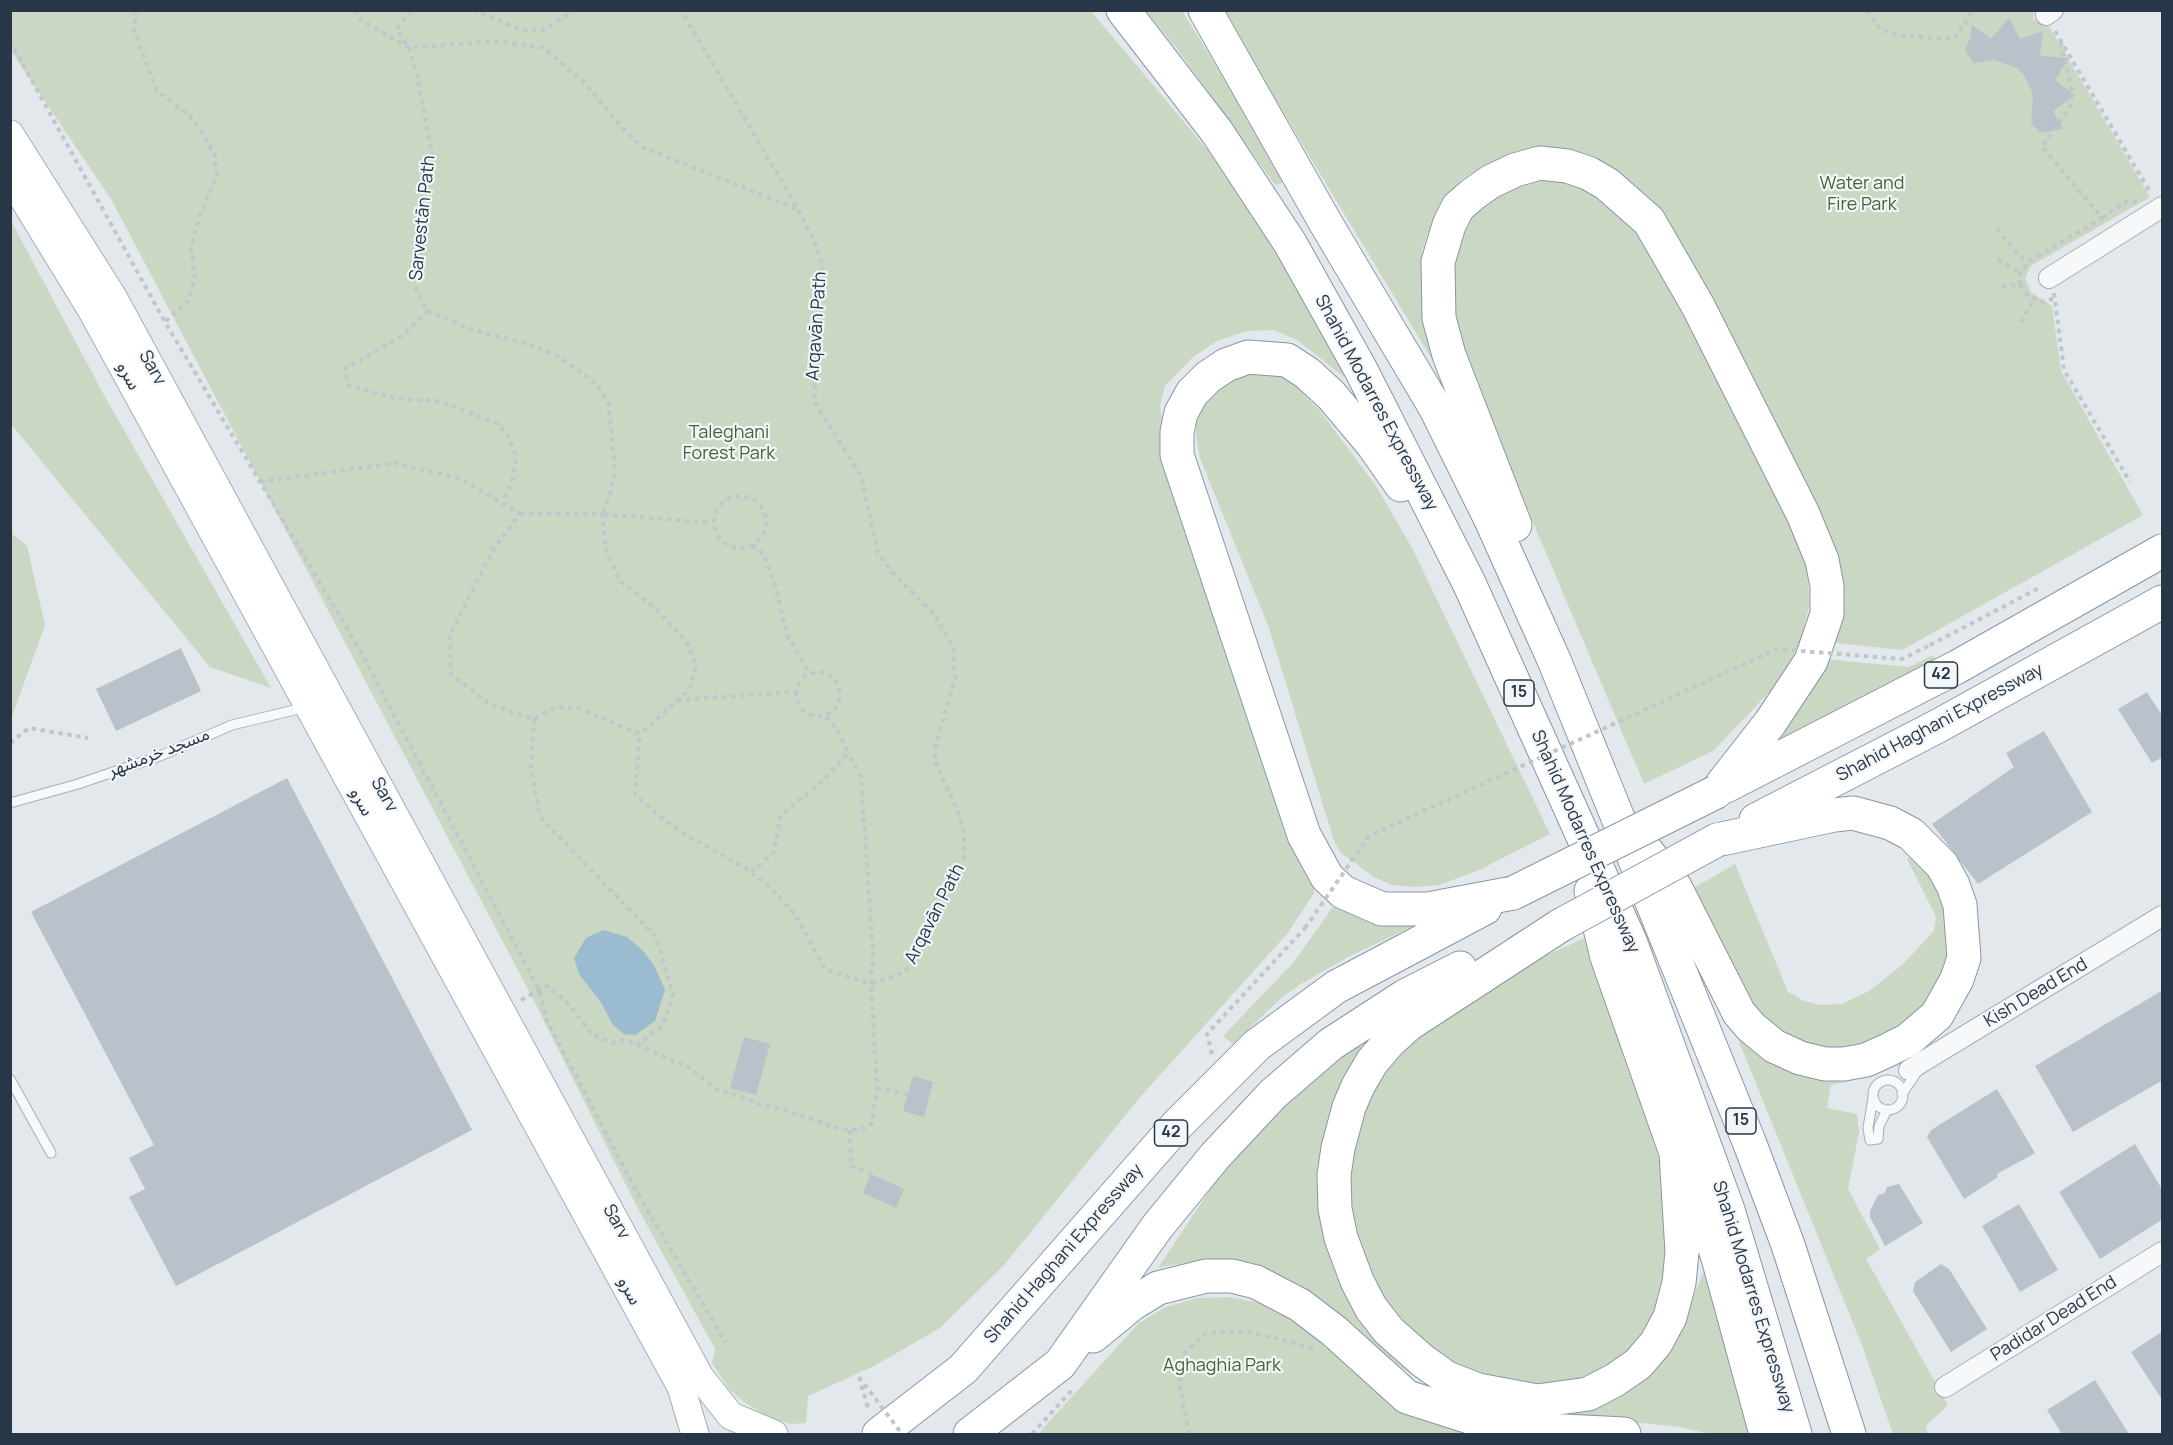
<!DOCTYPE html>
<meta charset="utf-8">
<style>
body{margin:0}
#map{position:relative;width:2173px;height:1445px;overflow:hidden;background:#e2e8ec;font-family:Manrope,sans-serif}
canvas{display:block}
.frame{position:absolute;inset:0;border:12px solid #283747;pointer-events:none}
</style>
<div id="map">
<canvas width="2173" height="1445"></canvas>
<div class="frame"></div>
</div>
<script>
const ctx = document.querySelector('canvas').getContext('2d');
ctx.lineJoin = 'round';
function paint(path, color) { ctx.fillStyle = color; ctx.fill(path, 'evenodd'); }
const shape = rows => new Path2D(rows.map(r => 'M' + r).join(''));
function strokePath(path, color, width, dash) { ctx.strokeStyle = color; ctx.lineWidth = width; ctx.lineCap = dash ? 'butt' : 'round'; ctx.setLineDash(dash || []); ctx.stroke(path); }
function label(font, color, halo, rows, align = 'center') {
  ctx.font = font + ' Manrope,"Noto Sans Arabic",sans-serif'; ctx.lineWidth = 4.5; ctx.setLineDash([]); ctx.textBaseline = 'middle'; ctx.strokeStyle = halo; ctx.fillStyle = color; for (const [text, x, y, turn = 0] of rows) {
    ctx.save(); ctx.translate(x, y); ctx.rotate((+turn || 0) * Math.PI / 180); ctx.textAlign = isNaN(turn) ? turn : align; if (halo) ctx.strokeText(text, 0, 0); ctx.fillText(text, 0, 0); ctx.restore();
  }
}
const green = shape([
 [10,11,1091,11,1210,153,1291,272,1352,383,1297,340,1274,330,1247,331,1217,341,1193,357,1165,386,1160,406,1167,453,1315,884,1314,893,1287,934,1141,1096,1004,1265,940,1328,874,1366,808,1396,806,1423,791,1424,768,1417,744,1402,729,1389,712,1363,715,1349,636,1205,531,995,111,199,11,51],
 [1146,11,1182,11,1289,181,1275,185,1178,50],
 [1222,11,2034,11,2033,19,2049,26,2150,197,2031,266,2025,278,2031,292,2052,306,2061,371,2143,515,1902,650,1828,642,1836,610,1656,210,1510,155,1482,166,1461,180,1440,203,1422,250,1421,295,1436,366],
 [1543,177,1573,183,1598,193,1647,238,1791,517,1808,564,1809,606,1801,640,1780,681,1713,751,1644,784,1457,343,1447,296,1457,220,1496,191],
 [11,221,104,395,271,688,210,667,11,424],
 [1234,373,1285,375,1321,412,1376,486,1412,548,1550,834,1481,869,1440,885,1415,887,1392,885,1374,877,1340,852,1334,841,1269,628,1200,458,1196,435,1196,420,1201,405],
 [11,533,27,546,45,625,11,719],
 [1931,656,1941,660,1760,751,1824,659,1909,667],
 [1914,855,1932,881,1949,916,1954,940,1929,1010,1858,1051,1813,1049,1757,1021,1687,892,1735,864,1788,992,1804,1001,1820,1005,1842,1004,1869,991,1902,965,1934,931,1936,917,1907,859],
 [1337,901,1436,915,1350,956,1301,984,1283,996,1233,1044,1223,1036,1294,962],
 [1589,936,1671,1198,1664,1307,1633,1348,1578,1383,1542,1391,1468,1375,1386,1313,1349,1240,1347,1139,1394,1049,1501,976],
 [1385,1021,1331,1137,1381,1333,1544,1408,1682,1325,1704,1271,1752,1434,1710,1434,1680,1427,1642,1423,1548,1423,1429,1387,1391,1360,1318,1299,1290,1280,1273,1273,1201,1260,1158,1268,1217,1179,1250,1141,1317,1070],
 [1736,1034,1811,1073,1865,1077,1831,1085,1827,1108,1857,1114,1859,1132,1848,1189,1880,1249,1866,1259,1948,1405,1926,1426,1927,1434,1893,1434,1863,1348],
 [1229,1297,1260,1303,1289,1317,1472,1434,1038,1434,1139,1323,1166,1307,1197,1298]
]);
const water = shape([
 [603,930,627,937,643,951,654,965,665,990,655,1021,635,1035,624,1034,613,1025,600,1001,579,974,574,958,586,938]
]);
const building = shape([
 [2009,18,2020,39,2043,31,2040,56,2069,58,2055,80,2075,95,2053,111,2063,129,2041,133,2031,123,2033,100,2031,89,2024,75,2017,68,1994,60,1973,63,1965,49,1970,39,1972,25,1991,39],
 [181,648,201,691,116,731,96,689],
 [2147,692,2163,717,2163,757,2152,763,2118,709],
 [2044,731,2092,812,1978,884,1932,824,2014,767,2006,753],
 [287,778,472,1130,176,1286,129,1197,145,1189,129,1158,154,1145,31,912],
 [2163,990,2163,1080,2073,1132,2035,1066],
 [744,1037,770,1044,756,1095,730,1088],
 [913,1076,933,1082,924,1117,903,1111],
 [1997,1089,2035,1153,1997,1174,1998,1177,1964,1199,1927,1137,1931,1130],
 [2135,1144,2163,1191,2163,1219,2100,1259,2059,1192],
 [871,1174,904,1189,896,1208,863,1193],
 [1899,1184,1923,1223,1885,1246,1870,1217,1870,1211,1878,1195,1884,1194,1887,1187],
 [2019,1204,2058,1270,2020,1292,1982,1226],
 [1941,1264,1949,1269,1987,1329,1951,1352,1913,1291,1915,1282],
 [2163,1331,2163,1401,2131,1352],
 [2095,1380,2129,1434,2062,1434,2047,1410]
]);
const path = shape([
 [136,10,134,31,157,91,189,115,203,134,214,153,217,175,200,215,191,247,195,277,189,300,165,322],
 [355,10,361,20,409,48,498,41,543,48,583,81,625,131,642,147,797,209],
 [410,10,397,29,409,48,417,74,432,155,416,291,428,311,473,330,531,345,558,356,596,383,609,405,615,471,610,495,602,514,713,523],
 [473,10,522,30,541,31,575,10],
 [1867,10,1880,29,1900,36,1954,39,1973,10],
 [2055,31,2150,192],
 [10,41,165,322,360,650,539,990,546,1019,637,1192,726,1343],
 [2102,218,2129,200,2136,202],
 [1997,229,2027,264],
 [1998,260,2020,273],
 [2020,285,2020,273,2031,260,2102,218,2042,147,2071,105,2072,91,2060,39],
 [2002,286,2020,285,2028,296,2044,302,2055,298],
 [2054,293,2064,370,2130,482],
 [428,311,402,336,345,369,348,385,398,399,439,401,498,424,509,437,516,456,513,478,503,502],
 [2021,322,2034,300],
 [260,482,395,463,462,479,520,514,494,548,450,635,451,674,491,705,534,719,557,707,578,708,640,734,635,794,660,817,689,837,744,867,769,886,796,916,825,969,871,984,873,952,861,777,848,753],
 '714 522a26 26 0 1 1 52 0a26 26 0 1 1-52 0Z',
 [520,514,602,514,606,551,621,582,654,607,687,642,696,666,690,689,640,734],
 [752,545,764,555,775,585,787,635,809,674],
 [1930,645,2039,588],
 '796 694a22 22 0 1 1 44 0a22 22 0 1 1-44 0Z',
 [677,700,796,692],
 [534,719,531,767,540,817,656,937,673,994,663,1025,637,1045],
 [10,743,29,728,88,738],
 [751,872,774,852,781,815,823,781,848,753,837,729,825,716],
 [521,1000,547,986,565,1000,593,1035,612,1043,625,1040,637,1045,690,1068,714,1088,759,1104,782,1109,833,1127,850,1130,865,1128,872,1123,877,1088,871,984,904,972,912,964,962,866,965,853,963,830,959,814,935,762,936,744,955,678,953,646,933,613,893,573,878,553,861,476,814,401,822,264,816,245,798,209,681,10],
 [1212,1054,1207,1034,1305,928],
 [877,1088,908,1094],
 [850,1130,851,1166,871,1174],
 [859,1377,869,1411],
 [1032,1434,1074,1388],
 [1189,1434,1179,1383,1185,1353,1206,1333,1250,1332,1313,1348]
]);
const lane = shape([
 [10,803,78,784,160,756,232,725,307,707],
 [10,1079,51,1153],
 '1873 1095a15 15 0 1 1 30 0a15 15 0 1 1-30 0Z',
 [1902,1094,1919,1069],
 [1873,1098,1868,1128,1870,1140,1878,1139,1879,1126,1887,1110]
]);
const street = shape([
 [2046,15,2053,10],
 [2049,278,2162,207],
 [1909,1070,2162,916],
 [1945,1387,2162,1252]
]);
const secondary = shape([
 [10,134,113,297,700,1377,731,1416,774,1434],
 [10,177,92,311,681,1387,695,1434]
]);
const highway = shape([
 [1123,10,1217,132,1290,243,1361,370,1469,583,1630,941,1728,1210,1795,1434],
 [1205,10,1325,222,1435,407,1491,520,1554,660,1750,1144,1788,1245,1849,1434],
 [1401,485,1373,445,1331,395,1307,373,1287,360,1248,357,1226,365,1208,377,1192,393,1181,413,1177,432,1177,455,1304,835,1327,877,1343,892,1382,909,1428,909,1513,893],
 [1515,525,1449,355,1439,318,1438,262,1449,225,1458,207,1473,194,1490,182,1515,170,1540,163,1567,166,1588,173,1607,184,1649,221,1698,306,1803,514,1822,560,1827,586,1827,614,1811,661,1770,723,1716,792],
 [1726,786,1957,667,2162,551],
 [1756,820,1938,726,2162,602],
 [1644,848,1675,887,1739,1013,1751,1027,1774,1046,1800,1058,1825,1064,1844,1064,1866,1060,1888,1050,1908,1040,1937,1015,1957,979,1964,958,1960,905,1953,885,1942,865,1911,834,1890,823,1853,813,1834,815,1717,840],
 [1591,891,1607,957,1676,1153,1699,1201,1718,1258,1766,1434],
 [1561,925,1409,1024,1389,1042,1372,1062,1358,1086,1349,1107,1338,1148,1334,1175,1335,1209,1341,1238,1357,1281,1371,1308,1389,1331,1423,1361,1447,1378,1478,1390,1537,1401,1588,1394,1615,1380,1638,1364,1656,1343,1670,1317,1679,1283,1682,1252,1676,1153,1682,1094],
 [1093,1336,1132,1304,1158,1288,1206,1276,1232,1276,1256,1282,1300,1305,1334,1331,1407,1397,1504,1428,1624,1434],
 [879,1434,963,1369,1178,1124,1257,1045,1336,987,1485,908],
 [970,1434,1060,1364,1157,1227,1215,1156,1273,1094,1331,1044,1405,996,1460,968]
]);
const pathBridge = shape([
 [1305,928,1369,836,1777,649,1902,659,1930,645],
 [859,1377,902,1434]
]);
const highwayBridge = shape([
 [1513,893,1716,792],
 [1561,925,1717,840]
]);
const shields = [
 [1941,675,33],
 [1519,693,30],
 [1741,1121,30],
 [1171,1133,33]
];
const shieldNames = [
 ["42",1941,675],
 ["15",1519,693],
 ["15",1741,1121],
 ["42",1171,1133]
];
const parkNames = [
 ["Water and",1862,184],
 ["Fire Park",1862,205],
 ["Taleghani",729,433],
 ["Forest Park",729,454],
 ["Aghaghia Park",1222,1366]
];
const streetNames = [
 ["Sarvestān Path",423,218,-84],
 ["Arqavān Path",817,326,-86],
 ["Sarv",152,368,61],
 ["سرو",128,376,61],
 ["Shahid Modarres Expressway",1376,403,62],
 ["Shahid Haghani Expressway",1940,723,-28],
 ["مسجد خرمشهر",159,753,-21],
 ["Sarv",384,795,61],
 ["سرو",361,802,61],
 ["Shahid Modarres Expressway",1585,842,66],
 ["Arqavān Path",935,914,-63],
 ["Kish Dead End",2036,993,-31],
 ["Sarv",616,1222,61],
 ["Shahid Haghani Expressway",1064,1254,-49],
 ["سرو",629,1291,61],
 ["Shahid Modarres Expressway",1753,1297,73],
 ["Padidar Dead End",2054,1319,-32]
];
paint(green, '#cad7c3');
paint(water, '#9abbd0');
paint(building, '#b9c1cb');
strokePath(lane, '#a6afb7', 11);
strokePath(street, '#a6afb7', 22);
strokePath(secondary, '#a6afb7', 29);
strokePath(highway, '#8897a5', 35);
strokePath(path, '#c0c6cb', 4, [4.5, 4.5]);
strokePath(lane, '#f6f8fa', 9);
strokePath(street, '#f6f8fa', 20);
strokePath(secondary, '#fff', 27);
strokePath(highway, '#fff', 33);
strokePath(highwayBridge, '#8897a5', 35, []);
strokePath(pathBridge, '#c0c6cb', 4, [4.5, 4.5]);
strokePath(highwayBridge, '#fff', 33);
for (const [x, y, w] of shields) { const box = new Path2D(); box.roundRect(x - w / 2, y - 13, w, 26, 4.5); ctx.fillStyle = '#f3f6f9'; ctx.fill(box); strokePath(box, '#283747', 1.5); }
label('bold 16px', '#283747', null, shieldNames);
label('18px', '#436434', '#f3f6f9', parkNames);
label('18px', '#283747', '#f3f6f9', streetNames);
</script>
